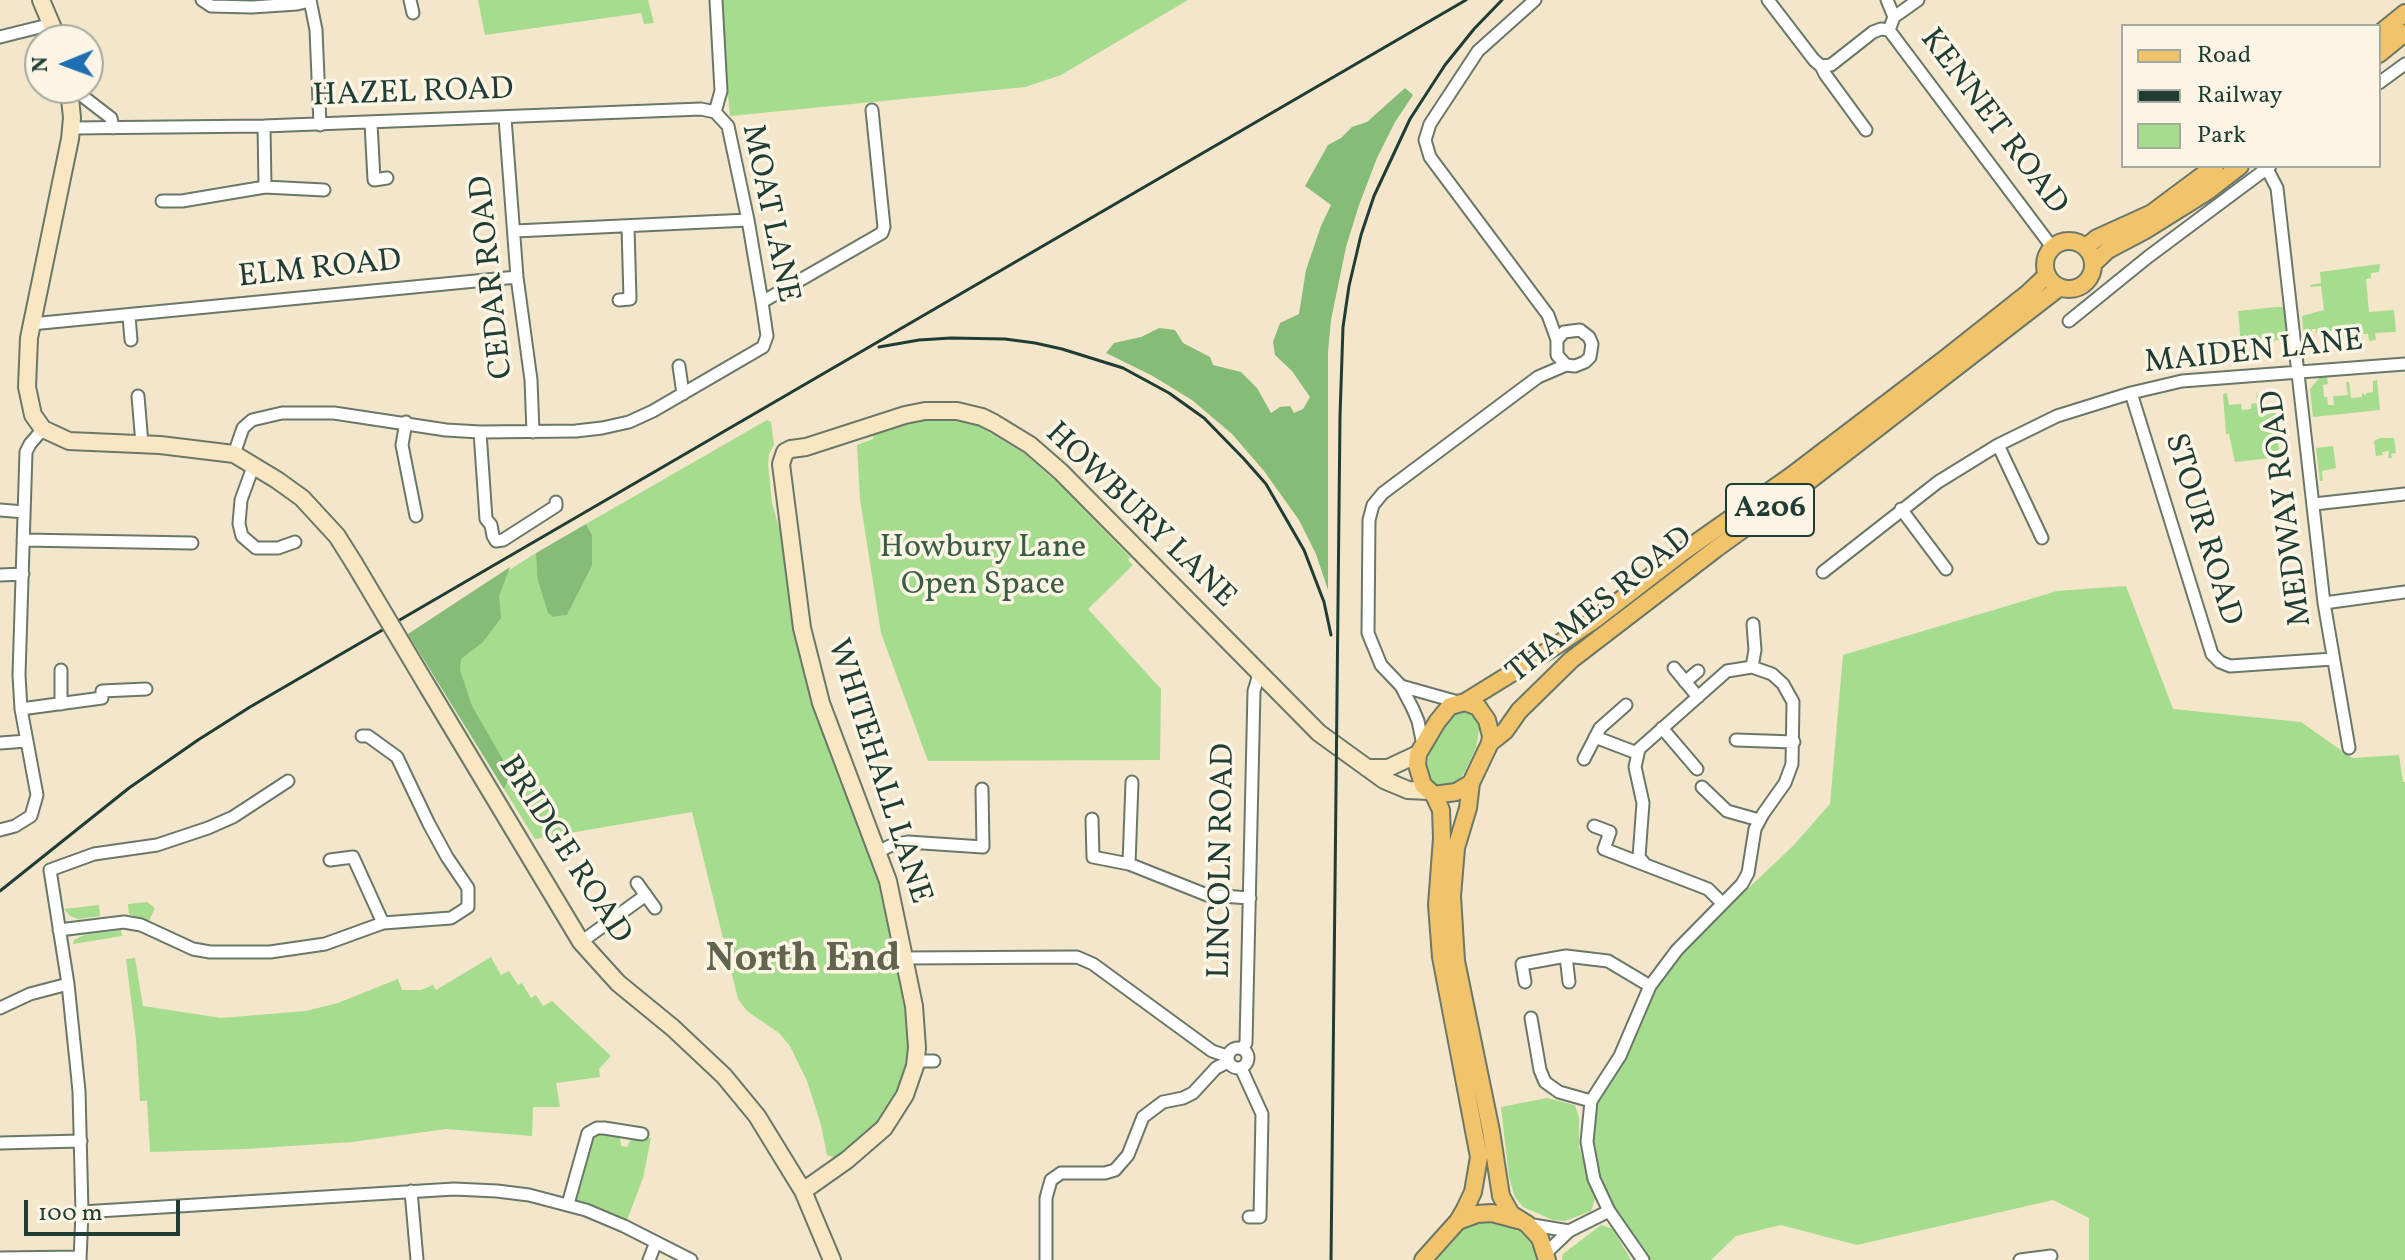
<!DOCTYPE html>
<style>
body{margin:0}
#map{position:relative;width:2405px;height:1260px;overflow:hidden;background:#f3e6ca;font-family:Vollkorn,serif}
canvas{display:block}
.legend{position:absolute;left:2121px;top:24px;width:260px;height:144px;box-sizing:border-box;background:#fcf5e5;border:2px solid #a4ab9e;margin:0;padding:10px 14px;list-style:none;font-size:24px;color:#1f3d34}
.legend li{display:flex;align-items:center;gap:16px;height:40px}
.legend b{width:40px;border:2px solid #a4ab9e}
.north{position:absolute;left:24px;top:24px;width:80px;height:80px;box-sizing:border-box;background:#fcf5e5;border:2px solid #a4ab9e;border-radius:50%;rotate:269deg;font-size:22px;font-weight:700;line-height:32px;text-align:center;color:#1f3d34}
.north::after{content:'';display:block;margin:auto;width:28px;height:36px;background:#1f6fb2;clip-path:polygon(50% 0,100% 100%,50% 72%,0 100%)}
.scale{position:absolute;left:24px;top:1200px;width:156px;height:36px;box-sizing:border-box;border:4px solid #1f3d34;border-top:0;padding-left:10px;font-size:24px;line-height:28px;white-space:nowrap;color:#1f3d34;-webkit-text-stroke:6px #fcf5e5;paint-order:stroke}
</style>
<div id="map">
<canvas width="2405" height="1260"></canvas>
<ul class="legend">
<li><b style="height:10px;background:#f1c36a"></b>Road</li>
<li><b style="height:10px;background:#1f3d34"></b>Railway</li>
<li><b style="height:22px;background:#a6dc8d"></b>Park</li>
</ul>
<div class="north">N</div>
<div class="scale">100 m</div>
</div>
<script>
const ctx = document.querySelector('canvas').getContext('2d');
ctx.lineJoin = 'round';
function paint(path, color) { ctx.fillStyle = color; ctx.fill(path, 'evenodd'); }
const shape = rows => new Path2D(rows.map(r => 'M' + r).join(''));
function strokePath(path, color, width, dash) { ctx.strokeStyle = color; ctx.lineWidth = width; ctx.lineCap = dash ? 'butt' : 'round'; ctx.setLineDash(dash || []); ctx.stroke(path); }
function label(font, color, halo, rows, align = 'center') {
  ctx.font = font + ' Vollkorn,serif'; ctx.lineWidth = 7; ctx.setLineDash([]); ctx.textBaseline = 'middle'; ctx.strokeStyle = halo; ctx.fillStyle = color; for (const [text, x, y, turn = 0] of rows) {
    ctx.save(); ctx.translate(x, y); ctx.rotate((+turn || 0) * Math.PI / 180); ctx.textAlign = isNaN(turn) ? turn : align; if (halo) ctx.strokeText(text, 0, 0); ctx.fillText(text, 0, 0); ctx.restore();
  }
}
const green = shape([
 [478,0,648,0,654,23,644,24,641,13,485,35],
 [722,0,1188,0,1061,75,1025,87,730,116,722,30],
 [2380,264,2379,272,2371,273,2371,278,2366,279,2369,312,2394,310,2396,332,2375,333,2376,340,2369,341,2368,334,2355,334,2355,328,2344,329,2344,347,2341,348,2340,331,2316,333,2316,329,2312,329,2311,336,2304,338,2302,316,2324,310,2321,286,2310,287,2310,285,2321,283,2320,272],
 [2276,307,2286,307,2291,350,2282,350,2281,341,2279,340,2241,344,2238,311],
 [2320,377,2327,377,2328,384,2323,385,2324,397,2327,397,2328,405,2334,405,2333,396,2348,395,2346,382,2349,382,2351,398,2362,397,2362,393,2366,395,2366,393,2373,392,2373,381,2377,380,2380,410,2313,417,2310,389],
 [2256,391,2259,402,2263,402,2264,407,2275,407,2277,427,2288,427,2288,430,2278,431,2277,434,2280,457,2235,462,2229,434,2226,434,2223,394,2227,393,2229,405,2241,404,2242,410,2251,409,2251,404,2257,403],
 [767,420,771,422,774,445,769,454,768,464,772,503,787,556,798,636,875,857,897,951,895,954,896,960,899,961,914,1038,908,1074,881,1123,837,1159,827,1155,821,1125,807,1081,790,1046,779,1033,747,1011,738,999,692,812,535,839,408,634,536,553,537,577,553,617,567,615,592,566,592,535,586,524],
 [937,420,967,422,979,426,1024,453,1063,488,1130,557,1128,560,1133,565,1088,609,1161,689,1160,760,928,761,881,633,860,499,857,445,873,439,873,435,917,421],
 [2380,438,2394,438,2396,453,2391,454,2392,458,2388,458,2389,451,2382,452,2383,455,2376,456,2374,441],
 [2333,446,2336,468,2322,471,2323,481,2320,481,2316,448],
 [2126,586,2173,709,2301,722,2352,758,2399,755,2403,782,2405,782,2405,1260,2089,1260,2089,1218,2053,1200,1857,1245,1781,1225,1736,1236,1711,1260,1651,1260,1614,1210,1595,1161,1592,1129,1597,1096,1638,1033,1655,992,1683,950,1793,846,1830,804,1843,655,2057,591],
 [1463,710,1472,712,1480,724,1476,748,1464,773,1457,782,1452,786,1437,786,1431,781,1426,769,1430,750,1452,714],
 [147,902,155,908,149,921,129,914,128,904],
 [99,905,100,916,78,919,70,916,64,909],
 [121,930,122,936,73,944,74,940,84,935],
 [491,957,501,975,509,971,518,985,522,983,531,998,536,995,543,1006,552,1001,611,1056,599,1069,600,1077,556,1083,560,1107,533,1107,532,1136,446,1129,352,1142,245,1149,150,1152,147,1101,140,1101,136,1039,126,959,135,958,143,1006,221,1018,306,1011,338,1003,398,979,402,990,421,990,433,985,436,990],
 [1547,1098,1575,1105,1579,1117,1579,1147,1595,1199,1591,1211,1565,1221,1553,1220,1523,1207,1515,1197,1509,1177,1501,1107],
 [595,1132,614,1133,620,1137,621,1146,627,1147,630,1141,635,1138,651,1138,643,1178,627,1220,577,1201,574,1197,588,1142],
 [1484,1219,1508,1225,1524,1233,1535,1245,1538,1260,1433,1260,1463,1227],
 [1601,1225,1613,1229,1631,1260,1562,1260,1563,1254]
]);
const forest = shape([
 [1405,88,1413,95,1395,122,1377,158,1359,205,1346,247,1331,320,1328,352,1328,590,1316,554,1299,520,1264,471,1232,434,1192,400,1151,375,1106,353,1114,343,1141,337,1159,328,1175,330,1183,343,1210,357,1213,365,1241,372,1257,388,1271,413,1280,407,1290,406,1294,413,1303,409,1310,397,1292,371,1275,355,1273,342,1280,323,1299,314,1306,270,1321,226,1331,205,1305,186,1328,145,1341,138,1352,127,1367,122],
 [586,524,592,535,592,566,567,615,553,617,548,613,537,577,536,553],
 [510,567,499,596,501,618,483,642,461,659,460,670,472,706,502,758,508,780,504,789,408,634]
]);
const street = shape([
 [202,0,211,6,252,7,297,4,310,1],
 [310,0,316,30,320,125],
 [410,0,413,13],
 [1535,0,1478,51,1430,124,1425,140,1430,157,1548,315,1557,340],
 [1768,0,1814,60,1821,66,1825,74,1866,130],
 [1894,17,1918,0],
 [1889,30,2052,247],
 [0,37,52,24],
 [1821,66,1831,65,1873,32,1881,29,1889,30,1894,17,1887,0],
 [2379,83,2405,64],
 [72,88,111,118,113,128],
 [715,112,721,91,716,0],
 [505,118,517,277,531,380,533,432],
 [371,123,374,180,387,178],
 [264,126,265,187],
 [72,128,264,126,701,109,715,112,728,126,748,220,762,302,767,336,763,347,653,411,629,422,602,428,576,431,480,432,446,430,334,413,282,413,252,420,243,428,234,454],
 [2267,169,2277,188,2324,603,2349,748],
 [162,201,182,201,265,187,324,190],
 [515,231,748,220],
 [619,300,630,299,628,227],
 [762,302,882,233,884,227,872,110],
 [129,316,131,340],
 [2069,321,2148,257,2270,166],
 [31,324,517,277],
 [679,366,683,394],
 [2131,393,2212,654,2220,662,2230,666,2333,659],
 [138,396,142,444],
 [406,422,402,445,416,516],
 [480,432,486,519,491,525,493,536,496,541,503,540,556,506,556,502],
 [1998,445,2042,538],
 [253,467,241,500,239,524,242,536,256,548,278,548,295,542],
 [2314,504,2405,494],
 [1901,509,1946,569],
 [0,510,24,512],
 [23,540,192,543],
 [1823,572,1938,482,1998,445,2057,416,2131,393,2182,381,2405,364],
 [0,575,23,574],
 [2324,603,2405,592],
 [1752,667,1755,650,1753,624],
 [1674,668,1698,697],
 [61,670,61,704],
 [1685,682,1698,671],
 [1401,686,1458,702],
 [21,709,102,698,102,691,146,689],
 [1662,728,1697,769],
 [1595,737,1637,753],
 [1736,740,1794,742],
 [0,743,27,741],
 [1423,745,1418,721,1413,709,1401,686,1381,665,1368,633,1369,520,1373,505,1383,493,1538,377,1566,365,1575,366,1585,362,1590,357,1592,344,1589,337,1580,330,1564,332,1557,340,1557,355,1566,365],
 [1584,759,1600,728,1626,705],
 [1702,787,1727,811,1759,820],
 [1092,819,1093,857,1129,864,1207,895,1250,898],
 [1594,826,1610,832,1604,849,1708,889,1722,903],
 [0,830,15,826,31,816,37,795,21,709,19,675,26,452,30,444,43,429],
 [879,851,892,845,908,842,983,847,982,789],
 [330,860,353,857,383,923],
 [1129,864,1132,782],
 [637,883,655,908],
 [59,930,124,922,141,925,193,949,210,952,270,952,325,944,383,923,451,918,468,907,468,888,447,857,429,824,397,757,368,736,362,736],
 [581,942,646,895],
 [1566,956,1569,982],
 [904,958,1077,957,1093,964,1212,1051,1227,1056],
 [1525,982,1522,964,1566,956,1608,961,1650,986],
 [0,1008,30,994,68,984],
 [1531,1018,1540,1070,1545,1082,1559,1092,1591,1101],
 '1228 1058a10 10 0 1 1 20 0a10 10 0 1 1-20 0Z',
 [1242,1049,1246,1043,1254,691,1259,674],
 [916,1061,934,1061],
 [1241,1068,1262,1114,1260,1217,1249,1217],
 [0,1143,81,1141],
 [411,1191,417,1260],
 [568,1204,588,1133,597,1128,604,1128,642,1134],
 [82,1212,454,1189,497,1191,529,1195,586,1210,624,1226,691,1260],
 [1527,1224,1569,1231],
 [1546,1253,1569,1231,1609,1211],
 [0,1258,80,1257],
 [80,1260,82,1212,79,1091,68,984,50,870,94,854,157,845,208,828,233,817,288,781],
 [649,1260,656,1242],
 [1046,1260,1046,1198,1051,1180,1061,1173,1105,1173,1115,1170,1128,1155,1143,1117,1163,1102,1183,1098,1193,1093,1216,1068,1228,1062],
 [1643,1260,1609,1211,1594,1179,1587,1142,1591,1101,1620,1056,1650,986,1677,950,1742,884,1748,873,1755,829,1763,814,1785,783,1792,764,1793,702,1783,684,1772,674,1752,667,1727,671,1639,749,1635,767,1643,803,1639,857,1644,863],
 [2020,1260,2051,1256]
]);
const secondary = shape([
 [41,0,58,40],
 [69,88,72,118,70,139,29,338,27,387,33,415,43,429,69,441,160,445,234,454,277,480,302,498,337,536,354,563],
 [426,684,581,942,618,983,673,1028,724,1076,757,1116,803,1191,832,1260],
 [1367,768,1388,768,1418,754],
 [803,1191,847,1160,884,1128,905,1095,915,1066,917,1048,914,1006,888,881,821,703,802,628,781,464,785,452,791,449,806,447,905,415,925,411,957,411,982,417,994,423,1030,445,1061,472,1319,733,1384,780,1408,790,1428,791]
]);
const primary = shape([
 [2379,34,2405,13],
 [2379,54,2405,33],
 '2045 265a24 24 0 1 1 48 0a24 24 0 1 1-48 0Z',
 [2086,247,2097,238,2152,213,2215,166],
 [2093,264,2108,250,2144,231,2208,191,2240,166],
 [1465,702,1478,707,1482,713,1487,720,1491,736,1490,743,1471,783,1468,808,1456,848,1452,896,1456,961,1491,1131,1501,1196,1511,1214,1527,1224,1540,1238,1547,1260],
 [1490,743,1505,731,1519,711,1571,660,1717,548,1796,491,2060,287],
 [1434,795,1456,792,1471,783],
 [1458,1221,1477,1214,1492,1213,1518,1220],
 [1423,1260,1458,1221,1465,1209,1473,1192,1479,1157,1441,957,1437,905,1442,838,1441,810,1434,795,1423,785,1417,765,1418,754,1437,722,1450,706,1465,702,1554,647,1597,618,1683,552,1791,476,1946,358,2028,293,2047,275]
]);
const rail = shape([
 [879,347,919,340,951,338,1005,339,1035,343,1062,349,1123,368,1169,393,1204,418,1244,459,1266,484,1304,550,1324,602,1331,635],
 [0,891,129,788,198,740,250,707,1466,0],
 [1331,1260,1340,416,1343,327,1349,286,1361,235,1374,196,1410,119,1445,65,1474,29,1502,0]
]);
const secondaryBridge = shape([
 [354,563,426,684]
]);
const shields = [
 [1770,510,88]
];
const shieldNames = [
 ["A206",1770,510]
];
const streetNames = [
 ["HAZEL ROAD",413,95,-2],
 ["KENNET ROAD",1992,123,53],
 ["MOAT LANE",768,214,78],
 ["ELM ROAD",320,271,-6],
 ["CEDAR ROAD",494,277,-96],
 ["MAIDEN LANE",2254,354,-6],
 ["MEDWAY ROAD",2289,508,-97],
 ["HOWBURY LANE",1139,517,44],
 ["STOUR ROAD",2201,530,73],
 ["THAMES ROAD",1601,607,-39],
 ["WHITEHALL LANE",877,772,72],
 ["BRIDGE ROAD",563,851,57],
 ["LINCOLN ROAD",1224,861,-89]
];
const parkNames = [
 ["Howbury Lane",983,550],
 ["Open Space",983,587]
];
const districtNames = [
 ["North End",803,963]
];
paint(green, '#a6dc8d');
paint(forest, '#84bc78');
strokePath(street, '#697868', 15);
strokePath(secondary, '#697868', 20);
strokePath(primary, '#697868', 20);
strokePath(street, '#fff', 11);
strokePath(secondary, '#f9e7c3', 16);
strokePath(primary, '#f1c36a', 16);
strokePath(rail, '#1f3d34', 3);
strokePath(secondaryBridge, '#697868', 20, []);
strokePath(secondaryBridge, '#f9e7c3', 16);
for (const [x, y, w] of shields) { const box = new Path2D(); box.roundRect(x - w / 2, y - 26, w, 52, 6); ctx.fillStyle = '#fcf5e5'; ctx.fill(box); strokePath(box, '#1f3d34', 2); }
label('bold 30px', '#1f3d34', null, shieldNames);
label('32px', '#1f3d34', '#fcf5e5', streetNames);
label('32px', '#3a5d46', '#fcf5e5', parkNames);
label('bold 40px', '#61654e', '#fcf5e5', districtNames);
</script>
